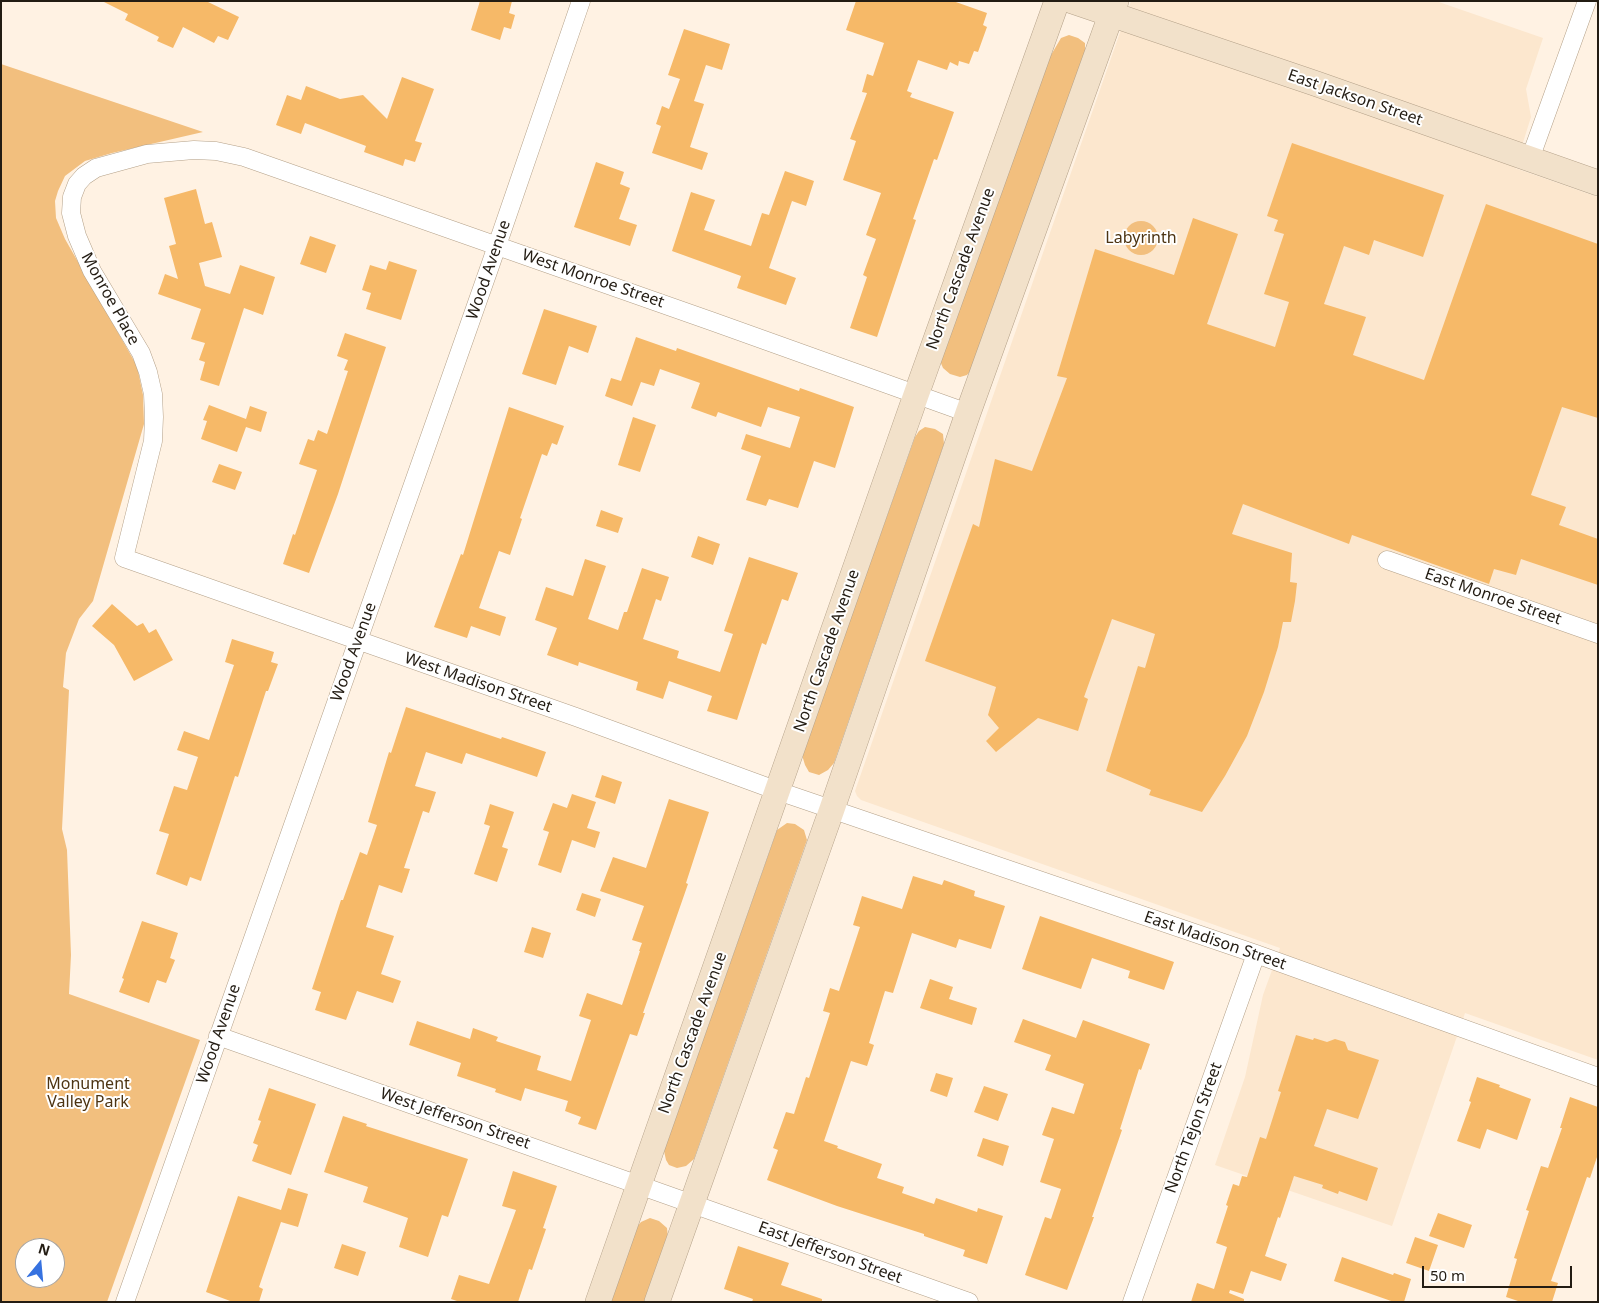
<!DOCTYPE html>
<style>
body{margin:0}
#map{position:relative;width:1599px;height:1303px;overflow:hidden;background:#fff2e3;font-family:"Noto Sans",sans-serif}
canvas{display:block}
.frame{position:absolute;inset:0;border:2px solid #231c13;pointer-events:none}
.north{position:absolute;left:15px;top:1238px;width:50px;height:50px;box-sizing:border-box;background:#fff;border:1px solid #a7a4a1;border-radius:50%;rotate:17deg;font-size:14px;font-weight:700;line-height:20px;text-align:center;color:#231c13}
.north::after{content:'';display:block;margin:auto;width:18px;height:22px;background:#3672e0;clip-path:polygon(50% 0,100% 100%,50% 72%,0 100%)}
.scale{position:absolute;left:1422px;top:1266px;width:150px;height:22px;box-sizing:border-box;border:2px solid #231c13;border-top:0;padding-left:6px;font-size:15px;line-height:18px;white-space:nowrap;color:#231c13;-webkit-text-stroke:4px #fff;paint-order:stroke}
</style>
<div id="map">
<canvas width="1599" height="1303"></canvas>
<div class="frame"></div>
<div class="north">N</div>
<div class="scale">50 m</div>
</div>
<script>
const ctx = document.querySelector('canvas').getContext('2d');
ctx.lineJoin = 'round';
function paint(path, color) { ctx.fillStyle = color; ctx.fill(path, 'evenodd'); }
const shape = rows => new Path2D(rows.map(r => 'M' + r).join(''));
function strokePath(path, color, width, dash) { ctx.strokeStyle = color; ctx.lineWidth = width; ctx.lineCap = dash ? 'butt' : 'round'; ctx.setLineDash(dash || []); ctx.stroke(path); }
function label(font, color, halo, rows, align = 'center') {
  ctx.font = font + ' "Noto Sans",sans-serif'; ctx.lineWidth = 4; ctx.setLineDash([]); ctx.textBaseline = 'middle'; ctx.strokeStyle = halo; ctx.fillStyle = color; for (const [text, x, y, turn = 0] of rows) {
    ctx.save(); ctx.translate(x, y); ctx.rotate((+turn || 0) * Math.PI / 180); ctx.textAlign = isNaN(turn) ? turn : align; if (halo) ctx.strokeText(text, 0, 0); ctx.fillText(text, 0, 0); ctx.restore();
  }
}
const built = shape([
 [1131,1,1436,1,1543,38,1526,89,1531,117,1515,168,1598,197,1598,1060,1465,1013,1392,1226,1215,1165,1245,1077,1263,995,1280,948,861,800,857,796,855,791]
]);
const green = shape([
 [1069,35,1078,38,1085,43,1085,52,972,369,967,375,960,377,950,374,943,368,940,361,1044,67,1061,38],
 [1,64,203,132,112,153,85,161,65,176,58,191,55,201,56,218,65,239,137,366,143,395,144,424,93,601,79,619,66,653,63,687,69,690,62,829,67,850,71,955,69,994,200,1040,107,1302,1,1302],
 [25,1248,55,1248,55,1278,25,1278],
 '1124 238a17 17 0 1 1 34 0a17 17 0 1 1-34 0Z',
 [925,427,935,429,943,434,944,444,834,763,828,770,819,775,809,772,805,765,802,755,915,437,919,431],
 [787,823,795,824,804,830,807,840,694,1159,686,1166,677,1168,669,1165,666,1160,664,1151,777,830],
 [650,1218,659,1221,667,1228,668,1238,645,1302,610,1302,636,1228,641,1222]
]);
const building = shape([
 [102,1,206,1,239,17,228,40,218,36,214,43,183,27,173,48,157,41,159,37,125,20,128,14],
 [480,1,512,1,509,13,515,15,511,29,504,27,500,40,471,30],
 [856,1,953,1,987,13,983,25,987,27,978,52,974,51,969,64,959,61,958,66,950,62,947,70,918,60,907,91,912,93,910,97,954,112,937,160,934,159,913,219,916,220,877,337,850,328,867,277,863,275,876,239,866,235,881,193,843,180,856,141,850,139,867,93,862,92,867,74,873,76,884,43,846,30],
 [684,29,730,44,722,70,706,65,694,101,704,104,690,147,708,153,702,170,652,153,661,126,656,124,662,106,669,109,680,79,668,75],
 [402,77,434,89,415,141,422,143,415,162,405,159,403,166,364,152,366,146,305,123,301,134,276,125,287,95,301,100,306,86,340,99,363,95,387,119],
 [1292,143,1444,195,1423,257,1374,240,1369,255,1344,246,1324,304,1366,317,1353,355,1424,380,1486,204,1598,244,1598,418,1562,407,1531,495,1566,507,1559,525,1598,539,1598,585,1521,559,1516,575,1494,569,1489,584,1352,535,1349,544,1243,504,1232,534,1292,553,1290,582,1297,583,1295,601,1291,622,1283,622,1278,647,1264,692,1247,736,1225,776,1202,812,1149,795,1151,790,1106,771,1138,666,1145,668,1155,634,1112,619,1084,697,1088,699,1078,731,1038,718,996,752,986,741,999,728,988,715,996,687,925,661,973,524,979,527,995,459,1032,471,1067,378,1057,376,1095,249,1174,275,1193,218,1238,234,1207,324,1275,347,1289,302,1264,294,1284,234,1274,231,1278,220,1267,216],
 [596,162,624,172,620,184,630,188,619,219,637,225,630,246,574,227],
 [785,171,814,181,806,206,792,201,769,268,796,278,786,305,737,288,741,276,672,251,691,192,715,200,704,230,751,246,762,213,769,215],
 [196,189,205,224,212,222,222,257,199,263,205,286,230,294,240,265,275,277,263,315,244,308,219,386,200,380,205,362,199,360,205,343,191,339,201,309,158,294,165,274,178,279,169,246,176,244,164,198],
 [310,236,336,245,326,273,300,264],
 [389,261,417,270,401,320,366,309,371,293,362,290,370,265,386,270],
 [544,309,597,326,588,353,569,346,556,385,522,374],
 [345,333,386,347,338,494,309,573,283,564,293,534,295,535,317,470,299,464,308,439,314,441,318,430,327,434,348,371,344,370,348,360,337,356],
 [636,337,676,351,677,348,799,391,800,388,854,407,835,468,814,461,798,508,769,499,766,506,746,500,761,456,741,449,746,434,790,448,800,417,768,407,761,427,718,412,716,417,691,408,700,383,660,369,654,386,641,382,632,406,605,396,611,378,621,381],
 [209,405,246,419,250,406,267,412,261,432,246,427,237,452,201,439,207,421,203,420],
 [509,407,564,426,557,445,552,443,547,456,542,454,520,518,522,519,510,555,499,551,479,608,506,617,500,636,471,626,467,638,434,627,461,554,463,555],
 [633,417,656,425,640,472,618,465],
 [219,464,242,472,235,490,212,482],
 [601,510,623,518,618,533,596,526],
 [698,536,720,544,713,565,691,557],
 [749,557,798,573,788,601,782,599,766,645,762,643,737,720,707,711,712,696,669,681,663,699,636,690,638,682,579,662,578,666,547,655,557,628,535,620,546,587,573,596,585,559,606,566,588,619,618,630,624,612,627,612,642,568,669,577,661,601,656,599,643,639,679,651,677,658,720,672,733,634,724,631],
 [112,604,137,626,143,623,149,633,156,629,173,660,134,681,114,645,92,626],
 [232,639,274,652,271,662,278,664,268,691,266,691,238,777,235,776,201,881,190,877,187,886,156,874,169,834,159,831,174,786,187,790,198,757,177,750,184,731,209,740,234,665,225,662],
 [406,707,501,739,502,737,546,752,537,777,466,753,462,764,426,752,415,786,436,792,429,813,423,811,404,868,410,869,402,893,379,885,366,927,394,936,381,974,401,981,393,1003,357,991,346,1020,315,1010,321,992,312,989,341,900,343,900,360,852,367,855,377,825,368,822,389,752,391,753],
 [602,775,622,782,615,804,595,797],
 [572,794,596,802,587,828,600,832,595,848,572,840,561,873,538,865,549,832,543,830,553,803,567,808],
 [669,799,709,812,686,883,688,884,643,1013,645,1013,637,1036,630,1034,596,1130,578,1124,581,1117,565,1111,568,1101,525,1088,521,1101,495,1092,496,1089,457,1076,461,1063,409,1045,417,1021,470,1039,473,1028,498,1037,496,1041,541,1056,537,1070,571,1081,591,1020,579,1016,587,993,622,1005,640,951,639,951,642,943,632,940,644,906,600,891,613,857,646,868],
 [490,804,514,812,502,847,508,849,497,882,474,874,490,826,484,824],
 [913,876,942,885,944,880,975,891,974,896,1005,906,991,949,959,939,956,948,912,933,893,993,885,991,869,1043,874,1045,867,1066,851,1061,824,1141,838,1146,837,1148,882,1164,877,1178,904,1187,902,1193,934,1204,936,1198,977,1212,978,1208,1003,1216,987,1264,963,1256,965,1250,924,1236,924,1234,837,1206,767,1180,778,1150,773,1148,786,1112,794,1114,806,1077,809,1078,830,1013,823,1011,830,988,839,991,860,927,853,925,862,896,902,909],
 [582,893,601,899,595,917,576,910],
 [1040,916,1174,962,1164,990,1128,978,1130,971,1092,958,1081,989,1022,969],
 [142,921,178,933,170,958,175,960,166,983,157,980,149,1003,119,992,124,979,122,978],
 [532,927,551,933,543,958,524,952],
 [930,979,953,987,949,999,977,1008,972,1025,920,1008],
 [1023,1019,1076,1038,1083,1020,1150,1044,1141,1070,1139,1069,1120,1129,1122,1130,1092,1217,1094,1217,1067,1290,1025,1275,1045,1217,1051,1219,1061,1189,1040,1182,1054,1139,1042,1135,1052,1107,1074,1114,1084,1084,1045,1070,1051,1055,1014,1042],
 [1296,1035,1313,1040,1314,1038,1327,1042,1335,1039,1345,1042,1348,1050,1379,1060,1358,1119,1327,1109,1314,1146,1378,1168,1367,1201,1339,1191,1338,1194,1322,1188,1323,1185,1294,1176,1280,1218,1278,1217,1265,1256,1287,1264,1281,1281,1251,1271,1243,1294,1230,1290,1229,1293,1244,1299,1244,1302,1191,1302,1197,1283,1214,1289,1227,1247,1216,1243,1228,1206,1226,1205,1233,1184,1239,1186,1242,1176,1247,1177,1260,1137,1266,1139,1267,1136,1281,1092,1278,1091],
 [936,1073,953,1078,947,1097,930,1091],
 [1477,1077,1500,1085,1499,1087,1531,1099,1517,1140,1487,1129,1480,1149,1457,1141,1471,1102,1469,1101],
 [984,1086,1008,1094,998,1121,974,1112],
 [269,1088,316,1104,291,1175,252,1161,258,1145,253,1143,261,1121,258,1120],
 [1570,1097,1598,1107,1598,1154,1590,1178,1587,1177,1551,1281,1558,1283,1552,1302,1521,1302,1506,1297,1517,1259,1514,1258,1529,1211,1526,1210,1541,1166,1548,1168,1562,1128,1560,1128],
 [343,1116,367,1124,366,1126,468,1159,448,1217,442,1215,428,1257,399,1247,408,1218,363,1202,368,1187,324,1172],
 [983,1138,1009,1146,1003,1166,977,1156],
 [513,1171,557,1186,543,1228,546,1229,532,1270,529,1269,518,1302,460,1302,451,1299,459,1275,489,1284,516,1210,502,1206],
 [288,1188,308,1194,298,1227,281,1222,259,1287,263,1289,259,1302,233,1302,206,1292,238,1196,281,1210],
 [1438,1213,1472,1225,1464,1248,1429,1236],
 [1415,1237,1438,1245,1429,1271,1406,1263],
 [342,1244,366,1252,358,1276,334,1268],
 [738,1246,789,1263,781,1285,822,1299,822,1302,752,1302,753,1299,724,1289],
 [1342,1257,1393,1275,1394,1273,1411,1279,1404,1302,1394,1302,1334,1281]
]);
const street = shape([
 [1530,159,1587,1],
 [968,413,711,321,244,157,216,151,194,150,147,154,96,168,84,176,77,184,72,197,71,213,77,236,92,271,141,353,148,372,153,394,154,417,153,441,124,558,576,717,778,791,1256,954,1598,1077],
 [1387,560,1598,634],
 [218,1036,969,1302],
 [125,1302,490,266,581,1],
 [1132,1302,1256,954]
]);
const secondary = shape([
 [1072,1,1317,84,1598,183],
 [598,1302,916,395,1057,1],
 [657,1302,832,809,968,413,1116,1]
]);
const streetNames = [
 ["East Jackson Street",1355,98,19],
 ["North Cascade Avenue",961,269,-70],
 ["Wood Avenue",489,270,-71],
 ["West Monroe Street",593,279,19],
 ["Monroe Place",110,299,61],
 ["East Monroe Street",1493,597,19],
 ["North Cascade Avenue",827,651,-71],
 ["Wood Avenue",354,652,-70],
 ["West Madison Street",478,683,19],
 ["East Madison Street",1215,941,19],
 ["North Cascade Avenue",693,1033,-70],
 ["Wood Avenue",219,1034,-71],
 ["West Jefferson Street",455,1119,19],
 ["North Tejon Street",1194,1128,-70],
 ["East Jefferson Street",830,1253,20]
];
const parkNames = [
 ["Labyrinth",1141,238],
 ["Monument",88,1084],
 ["Valley Park",88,1102]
];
paint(built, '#fce7ce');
paint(green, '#f2bf7e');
paint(building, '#f6b968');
strokePath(street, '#b4a189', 19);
strokePath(secondary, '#b4a189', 26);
strokePath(street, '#fff', 18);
strokePath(secondary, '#f2e1ca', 25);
label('16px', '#231c13', '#fff', streetNames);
label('16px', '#4d3412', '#fff', parkNames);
</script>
